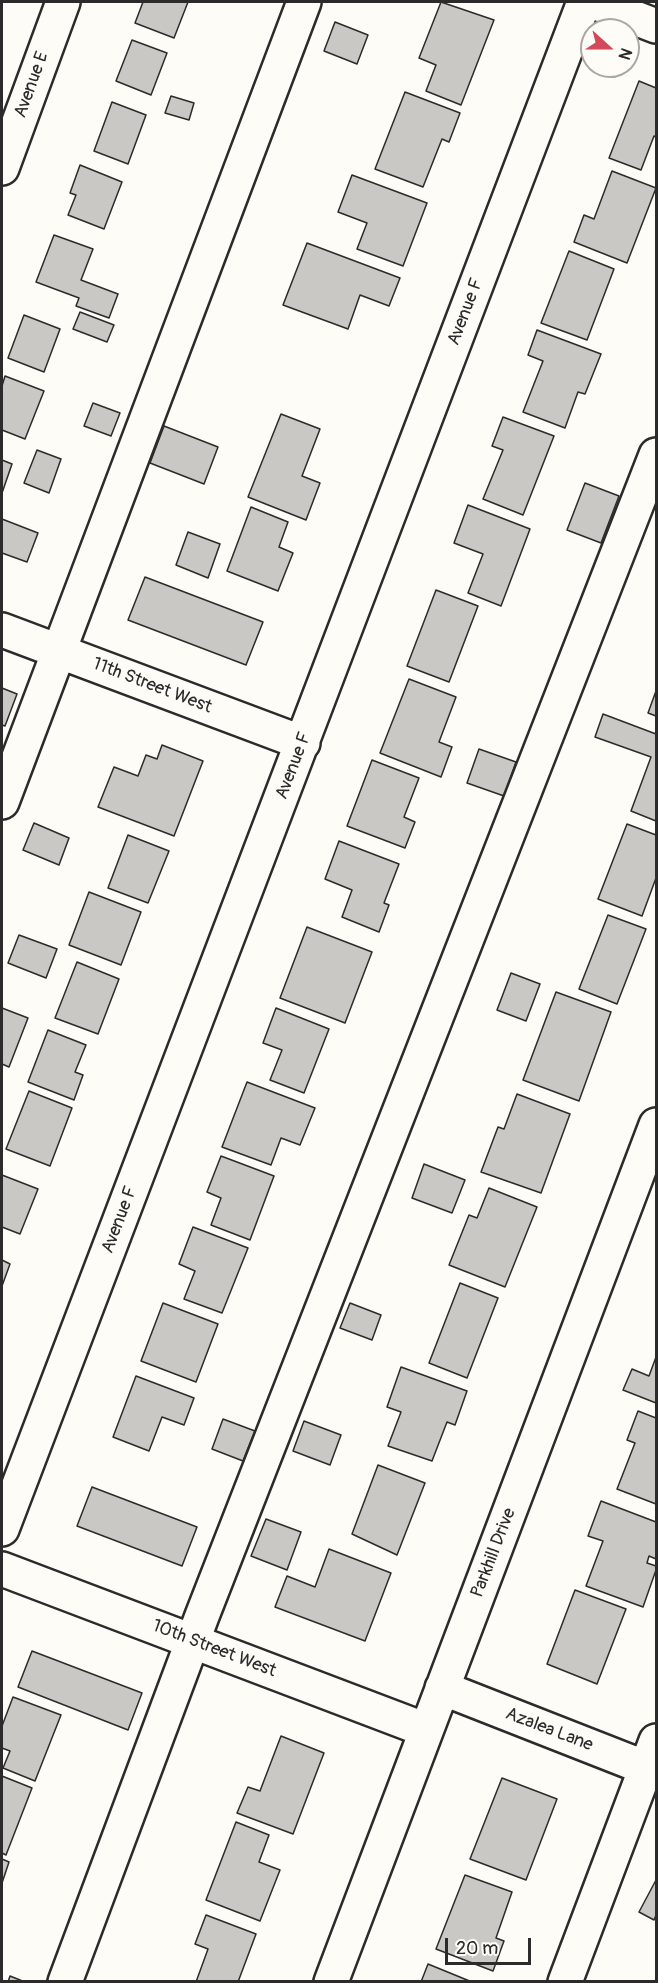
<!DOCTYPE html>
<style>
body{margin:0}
#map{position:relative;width:658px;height:1983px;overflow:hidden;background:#fdfcf7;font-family:Pangolin,sans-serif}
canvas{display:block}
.frame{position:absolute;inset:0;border:3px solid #2b2b2b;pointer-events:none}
.north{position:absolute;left:580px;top:18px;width:60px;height:60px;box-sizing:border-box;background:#fdfcf7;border:2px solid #a9a8a5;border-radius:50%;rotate:111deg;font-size:16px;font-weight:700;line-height:24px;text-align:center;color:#2b2b2b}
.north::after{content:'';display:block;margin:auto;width:21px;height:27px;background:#d1495b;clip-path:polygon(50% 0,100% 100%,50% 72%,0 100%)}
.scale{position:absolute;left:445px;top:1938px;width:86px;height:27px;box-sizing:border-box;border:3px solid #2b2b2b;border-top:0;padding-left:8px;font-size:18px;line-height:21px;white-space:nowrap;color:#2b2b2b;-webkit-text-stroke:4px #fdfcf7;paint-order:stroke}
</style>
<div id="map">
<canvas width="658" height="1983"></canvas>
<div class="frame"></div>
<div class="north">N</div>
<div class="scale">20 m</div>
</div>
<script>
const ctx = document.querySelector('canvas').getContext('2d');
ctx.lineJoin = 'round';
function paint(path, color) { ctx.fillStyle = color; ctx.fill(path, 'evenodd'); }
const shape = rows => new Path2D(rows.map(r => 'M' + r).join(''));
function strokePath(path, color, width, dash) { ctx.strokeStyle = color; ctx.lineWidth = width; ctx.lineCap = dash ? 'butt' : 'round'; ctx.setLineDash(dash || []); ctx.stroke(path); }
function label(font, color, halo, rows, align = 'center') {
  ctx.font = font + ' Pangolin,sans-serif'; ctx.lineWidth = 5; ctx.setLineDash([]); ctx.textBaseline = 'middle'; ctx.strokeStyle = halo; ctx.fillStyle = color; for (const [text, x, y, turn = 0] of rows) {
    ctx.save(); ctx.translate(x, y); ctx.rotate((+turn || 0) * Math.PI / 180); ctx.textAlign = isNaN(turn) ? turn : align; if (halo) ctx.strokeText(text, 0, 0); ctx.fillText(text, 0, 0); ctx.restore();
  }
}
const building = shape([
 [143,2,188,2,174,38,135,23,143,2],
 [441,2,494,20,461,105,426,91,436,65,419,58,441,2],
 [335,22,368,35,357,64,324,51,335,22],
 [132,40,167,53,151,95,116,81,132,40],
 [639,81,656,88,656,137,654,136,641,170,609,158,639,81],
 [405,92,460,113,449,142,442,139,423,187,375,169,405,92],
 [171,96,194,103,189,120,165,113,171,96],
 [112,102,146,115,128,164,94,151,112,102],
 [80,165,122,182,104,229,68,215,76,195,70,193,80,165],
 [612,171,656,188,627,263,574,242,584,215,594,219,612,171],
 [352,175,427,203,403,266,357,249,367,223,338,212,352,175],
 [54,235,93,249,81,280,118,294,109,318,76,306,79,298,36,282,54,235],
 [307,243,400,278,389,306,360,295,348,329,283,305,307,243],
 [569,251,614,269,587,340,541,323,569,251],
 [80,312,114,325,107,342,73,329,80,312],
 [24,315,60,329,44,372,8,358,24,315],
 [537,330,601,354,585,394,578,392,565,428,523,412,543,361,528,355,537,330],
 [5,376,44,391,25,439,2,430,2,386,5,376],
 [93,403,120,413,111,436,84,426,93,403],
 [281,414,320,429,302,476,320,483,306,520,248,497,281,414],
 [503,417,554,436,523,515,483,499,503,450,492,446,503,417],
 [164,426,218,447,204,484,150,463,164,426],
 [37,450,61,459,49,493,24,483,37,450],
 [2,460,12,464,2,493,2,460],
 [585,483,619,496,601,543,567,530,585,483],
 [468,505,530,529,501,606,468,593,483,554,454,543,468,505],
 [251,507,288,522,279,547,293,553,278,591,227,571,251,507],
 [2,519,38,533,27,562,2,553,2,519],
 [188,532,220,544,208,578,176,565,188,532],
 [145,577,263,622,246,665,128,620,145,577],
 [436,590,478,606,449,682,407,666,436,590],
 [409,679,456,697,439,742,452,747,441,777,380,753,409,679],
 [2,688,17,694,5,726,2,725,2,688],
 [656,691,656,716,648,713,656,691],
 [603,714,656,734,656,821,631,811,651,757,595,737,603,714],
 [162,745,203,761,174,836,98,807,114,767,138,776,146,755,157,759,162,745],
 [479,749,516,762,504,796,467,783,479,749],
 [372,760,419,778,404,817,415,822,405,848,347,826,372,760],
 [34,823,69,838,59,865,23,850,34,823],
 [627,824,656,835,656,878,642,916,598,899,627,824],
 [128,835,169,851,148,903,108,888,128,835],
 [339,841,399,864,384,903,389,905,379,932,342,917,352,890,325,879,339,841],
 [89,892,141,912,121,965,69,945,89,892],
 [608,915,646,929,617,1004,579,989,608,915],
 [307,927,372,952,345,1023,280,998,307,927],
 [19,935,57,949,46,978,8,963,19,935],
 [77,962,119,979,98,1034,55,1018,77,962],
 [511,973,540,984,526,1021,497,1010,511,973],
 [556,992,611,1012,579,1101,523,1080,556,992],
 [2,1008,28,1018,9,1067,2,1064,2,1008],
 [276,1008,329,1029,304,1093,270,1080,282,1050,263,1043,276,1008],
 [48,1030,86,1045,75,1072,83,1075,74,1100,28,1082,48,1030],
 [247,1082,315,1108,300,1145,281,1138,271,1165,222,1147,247,1082],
 [29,1091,72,1108,50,1166,6,1149,29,1091],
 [517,1094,570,1114,541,1193,481,1172,498,1127,504,1129,517,1094],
 [221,1156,274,1176,250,1240,211,1225,221,1198,207,1192,221,1156],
 [424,1164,465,1180,452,1213,412,1198,424,1164],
 [2,1175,38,1189,20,1234,2,1227,2,1175],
 [489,1188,537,1207,505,1287,449,1265,469,1215,477,1218,489,1188],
 [193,1227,248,1248,222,1313,184,1299,195,1271,179,1264,193,1227],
 [2,1260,10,1264,2,1286,2,1260],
 [460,1283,498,1298,467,1378,429,1363,460,1283],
 [163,1303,218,1324,196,1382,141,1361,163,1303],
 [350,1303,381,1315,372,1340,340,1328,350,1303],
 [656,1357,656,1403,623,1390,632,1369,649,1376,656,1357],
 [401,1367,467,1391,455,1425,447,1422,432,1461,388,1446,401,1412,387,1407,401,1367],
 [136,1376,194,1398,184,1425,162,1417,149,1451,113,1437,136,1376],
 [638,1411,656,1418,656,1504,617,1489,635,1443,627,1440,638,1411],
 [223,1419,255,1431,243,1461,212,1449,223,1419],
 [304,1421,341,1435,330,1465,293,1451,304,1421],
 [378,1465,425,1483,397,1555,352,1534,378,1465],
 [92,1487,197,1527,182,1566,77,1526,92,1487],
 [601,1501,656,1522,656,1559,649,1556,647,1563,656,1566,656,1570,643,1607,586,1586,603,1541,588,1536,601,1501],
 [266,1519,301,1532,287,1570,251,1556,266,1519],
 [329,1549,391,1573,365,1641,275,1607,287,1576,315,1587,329,1549],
 [575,1590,626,1609,597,1684,547,1664,575,1590],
 [32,1651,142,1693,128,1730,18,1687,32,1651],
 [13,1697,61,1715,35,1781,3,1768,10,1751,2,1748,2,1726,13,1697],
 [281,1736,324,1753,293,1834,237,1813,248,1787,260,1791,281,1736],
 [2,1776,32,1788,6,1855,2,1853,2,1776],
 [502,1778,557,1799,526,1880,470,1859,502,1778],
 [236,1822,269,1835,259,1862,280,1870,260,1921,206,1900,236,1822],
 [2,1859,9,1862,2,1883,2,1859],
 [465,1875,512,1892,496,1938,504,1941,493,1971,436,1949,465,1875],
 [656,1880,656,1915,654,1920,639,1912,656,1880],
 [206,1915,256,1934,238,1982,196,1982,208,1949,195,1944,206,1915],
 [428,1964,472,1982,421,1982,428,1964],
 [10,1976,25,1982,8,1982,10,1976]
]);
const minor = shape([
 [594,2,656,26],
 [2,168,63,2],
 [2,630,303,743],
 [2,802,304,2],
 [2,1529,584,2],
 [2,1569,426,1730],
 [442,1688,656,1772],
 [65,1982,202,1616,656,455],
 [331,1982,656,1125],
 [565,1982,656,1741]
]);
const streetNames = [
 ["Avenue E",32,85,-70],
 ["Avenue F",466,312,-69],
 ["11th Street West",152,686,21],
 ["Avenue F",294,766,-69],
 ["Avenue F",120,1220,-69],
 ["Parkhill Drive",494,1553,-69],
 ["10th Street West",214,1649,21],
 ["Azalea Lane",549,1730,21]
];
paint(building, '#c9c8c4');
strokePath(building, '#2b2b2b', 1.5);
strokePath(minor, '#2b2b2b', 38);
strokePath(minor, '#fdfcf7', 33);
label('18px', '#2b2b2b', '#fdfcf7', streetNames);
</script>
